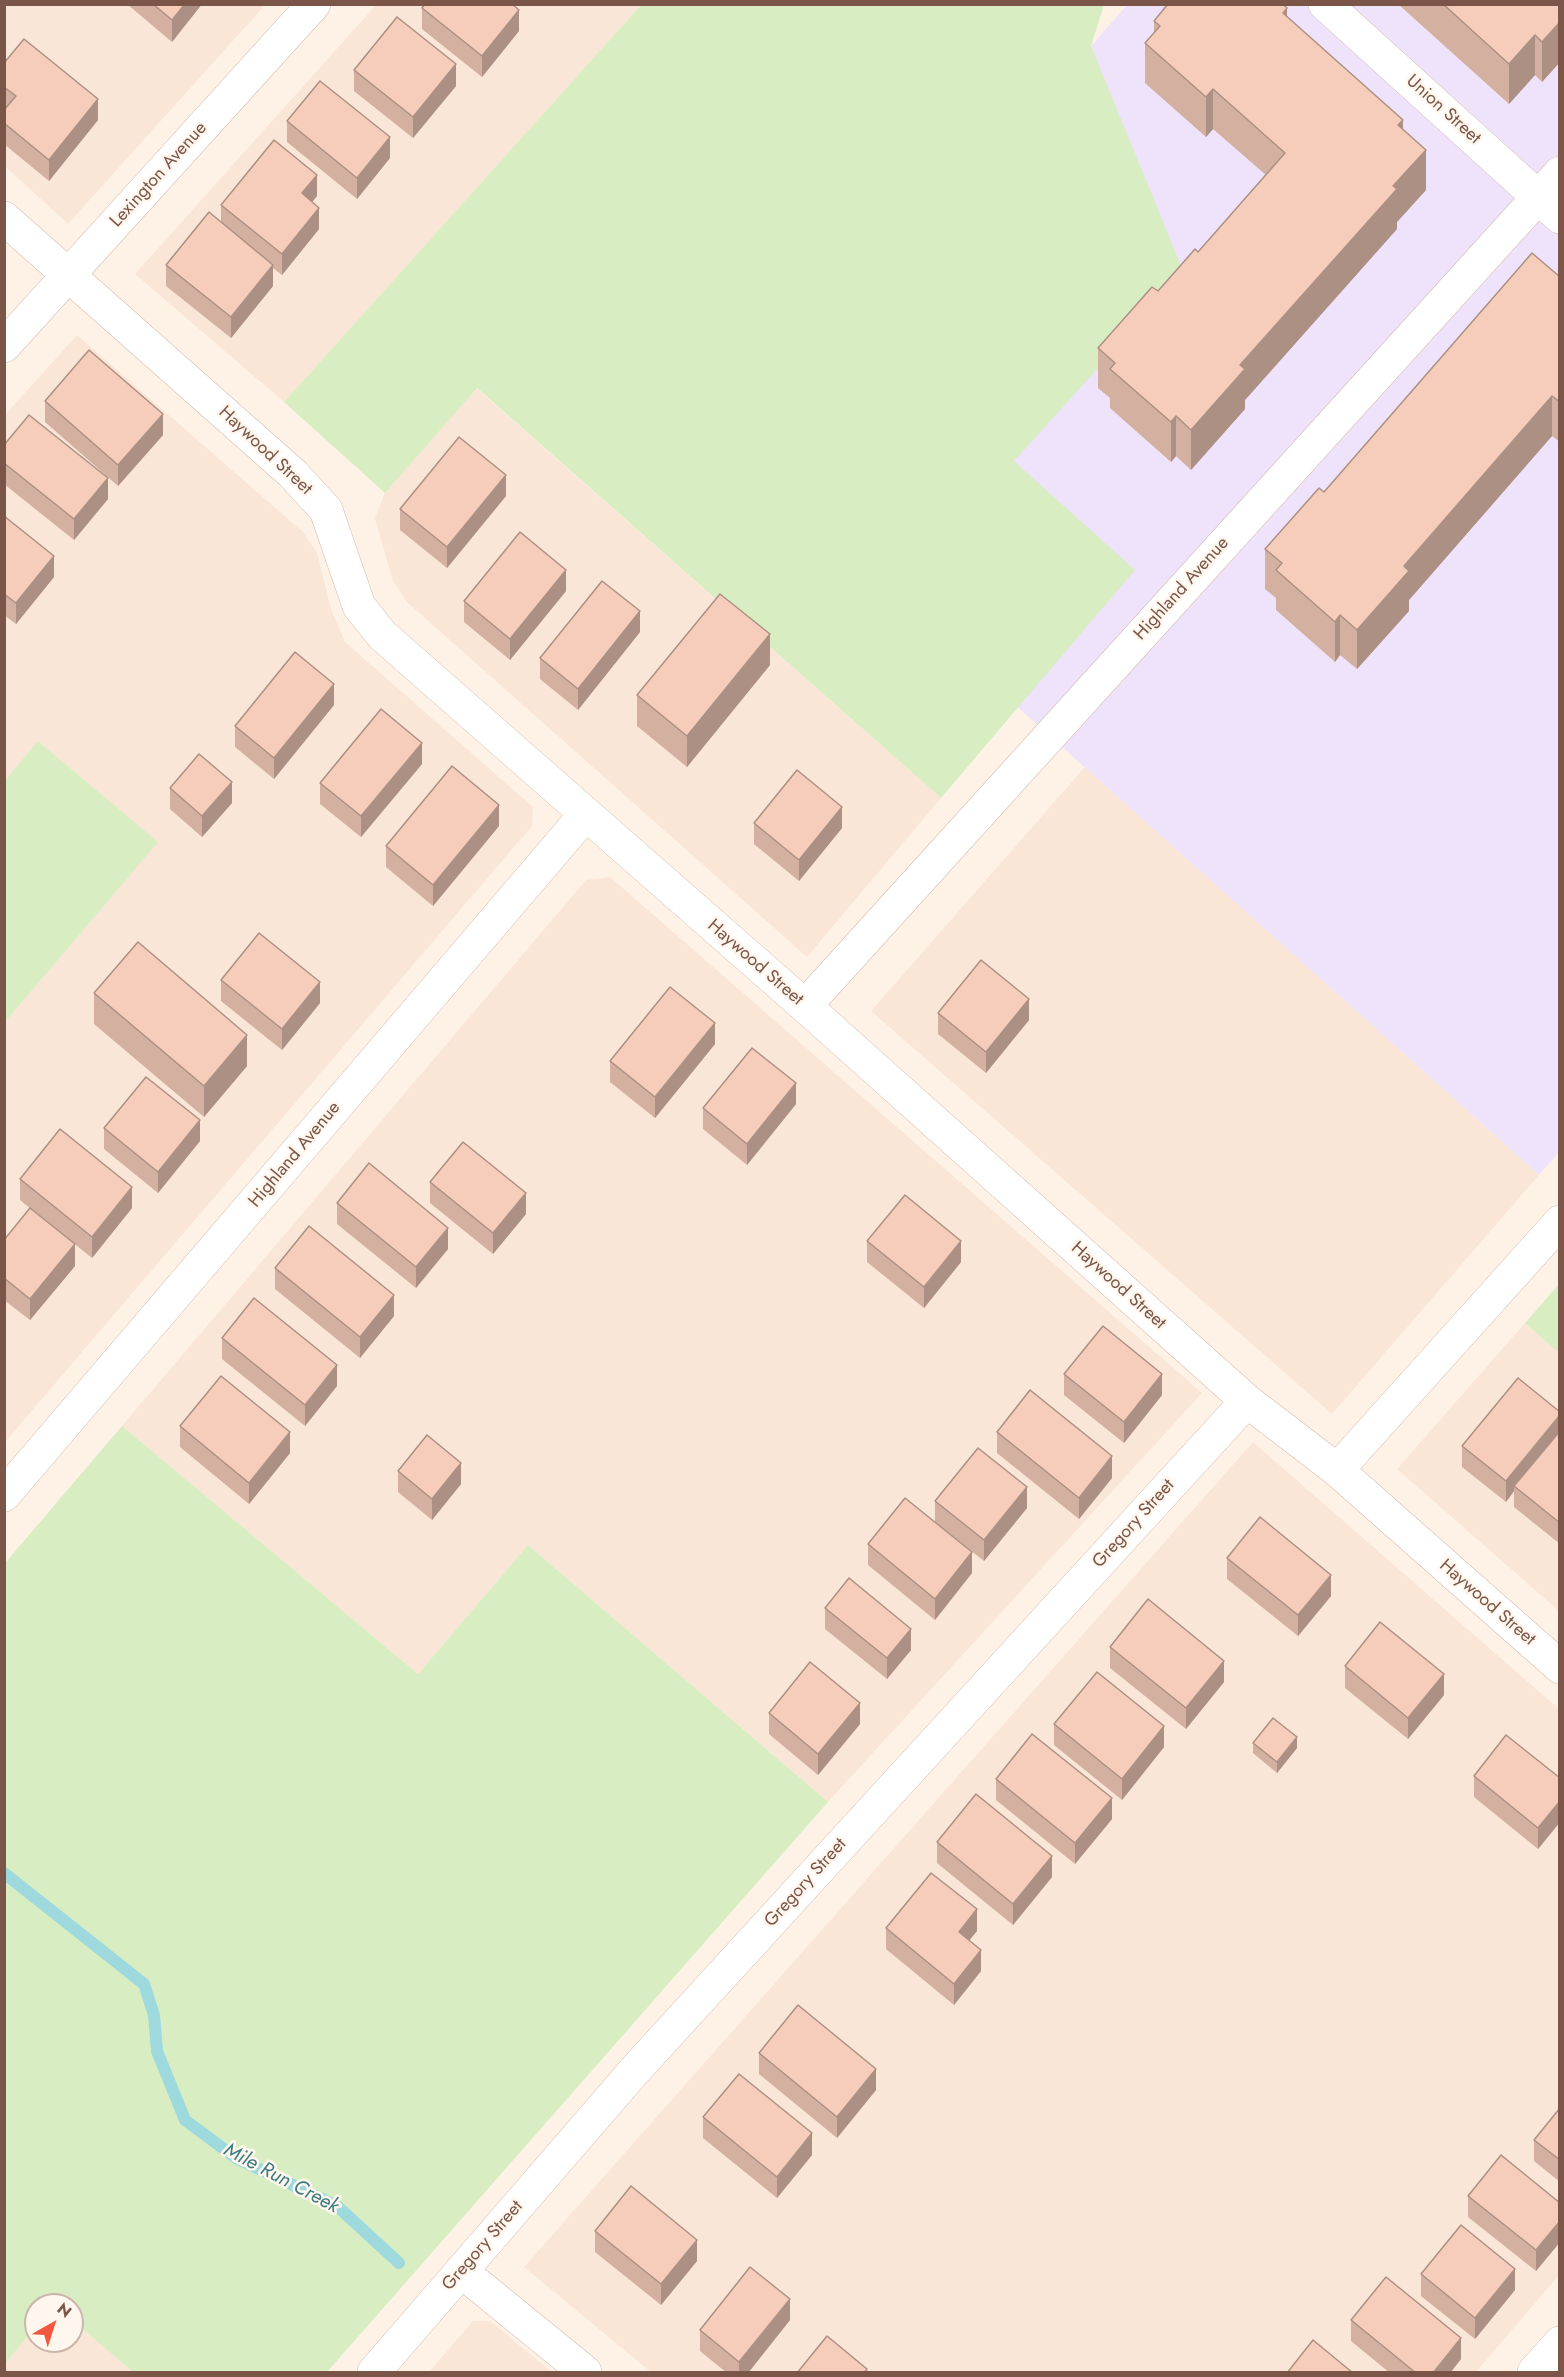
<!DOCTYPE html>
<style>
body{margin:0}
#map{position:relative;width:1564px;height:2377px;overflow:hidden;background:#fef2e6;font-family:Jost,sans-serif}
canvas{display:block}
.frame{position:absolute;inset:0;border:6px solid #7a5548;pointer-events:none}
.north{position:absolute;left:24px;top:2293px;width:60px;height:60px;box-sizing:border-box;background:#fff7ee;border:2px solid #cab6ac;border-radius:50%;rotate:39deg;font-size:16px;font-weight:700;line-height:24px;text-align:center;color:#7a5548}
.north::after{content:'';display:block;margin:auto;width:21px;height:27px;background:#f25741;clip-path:polygon(50% 0,100% 100%,50% 72%,0 100%)}
</style>
<div id="map">
<canvas width="1564" height="2377"></canvas>
<div class="frame"></div>
<div class="north">N</div>
</div>
<script>
const ctx = document.querySelector('canvas').getContext('2d');
ctx.lineJoin = 'round';
function paint(path, color) { ctx.fillStyle = color; ctx.fill(path, 'evenodd'); }
const shape = rows => new Path2D(rows.map(r => 'M' + r).join(''));
function strokePath(path, color, width, dash) { ctx.strokeStyle = color; ctx.lineWidth = width; ctx.lineCap = dash ? 'butt' : 'round'; ctx.setLineDash(dash || []); ctx.stroke(path); }
function label(font, color, halo, rows, align = 'center') {
  ctx.font = font + ' Jost,sans-serif'; ctx.lineWidth = 5; ctx.setLineDash([]); ctx.textBaseline = 'middle'; ctx.strokeStyle = halo; ctx.fillStyle = color; for (const [text, x, y, turn = 0] of rows) {
    ctx.save(); ctx.translate(x, y); ctx.rotate((+turn || 0) * Math.PI / 180); ctx.textAlign = isNaN(turn) ? turn : align; if (halo) ctx.strokeText(text, 0, 0); ctx.fillText(text, 0, 0); ctx.restore();
  }
}
const residential = shape([
 [5,5,265,5,68,224,5,166],
 [376,5,641,5,284,402,135,274],
 [77,335,303,532,317,553,331,609,345,642,533,807,532,826,5,1442,5,1022,157,842,38,741,5,780,5,415],
 [476,388,941,798,807,957,408,603,393,581,375,518,385,493],
 [1085,767,1539,1175,1332,1414,871,1011],
 [610,877,1202,1393,828,1802,528,1545,418,1674,122,1426,586,880],
 [1525,1323,1559,1353,1559,1611,1397,1469],
 [1253,1442,1559,1709,1559,2275,1476,2372,651,2372,524,2267],
 [72,2320,133,2372,5,2372,5,2364,36,2326,36,2341,72,2341],
 [473,2321,490,2321,552,2372,429,2372]
]);
const education = shape([
 [1127,5,1559,5,1560,1151,1539,1175,885,588,1091,46]
]);
const green = shape([
 [641,5,1104,5,1091,46,1184,273,1014,461,1135,570,941,798,477,388,385,493,284,402],
 [38,741,158,842,5,1022,5,780],
 [1559,1284,1559,1353,1525,1323],
 [122,1426,418,1674,528,1545,828,1802,327,2372,133,2372,72,2320,72,2305,36,2305,36,2326,5,2364,5,1563]
]);
const stream = shape([
 [4,1873,144,1984,154,2015,157,2051,185,2120,236,2158,337,2206,399,2263]
]);
const street = shape([
 [1325,4,1560,217],
 [4,218,293,474,326,510,359,606,382,635,805,1006,1247,1401,1337,1470,1560,1667],
 [4,346,314,4],
 [805,1006,1560,173],
 [1337,1470,1560,1222],
 [4,1495,585,815],
 [461,2271,585,2372],
 [374,2372,636,2069,1247,1401],
 [1534,2372,1560,2343]
]);
const wall = shape([
 [127,4,202,4,172,42],
 [1398,4,1560,4,1560,62,1542,82,1535,75,1509,104],
 [422,8,519,31,482,77,422,29],
 [1287,17,1403,129,1426,190,1397,222,1397,229,1245,400,1245,409,1191,470,1176,456,1171,462,1110,408,1110,398,1098,388,1098,348,1158,291,1198,252,1266,175,1213,129,1206,137,1145,83,1145,43,1154,33,1154,21],
 [4,63,98,120,49,181,4,144,4,110,6,109,4,108],
 [354,70,456,86,413,138,354,91],
 [287,121,390,158,357,199,287,142],
 [317,196,312,202,319,229,282,275,273,268,273,286,231,338,166,286,166,265,221,222,221,205],
 [1560,277,1560,442,1552,436,1409,600,1409,611,1357,669,1340,655,1335,662,1276,610,1276,598,1265,589,1265,549,1324,492],
 [45,401,163,435,118,486,45,422],
 [4,445,108,499,74,540,4,484],
 [506,496,447,568,400,530,400,509],
 [4,516,54,577,16,624,4,615],
 [566,591,510,660,464,622,464,601],
 [640,632,578,710,540,679,540,658],
 [770,665,687,767,637,726,637,695],
 [334,705,274,779,235,747,235,726],
 [422,764,361,837,320,804,320,783],
 [170,788,232,803,202,837,170,809],
 [754,823,842,828,799,881,754,844],
 [499,826,433,906,386,867,386,846],
 [221,980,320,1003,282,1050,221,1001],
 [94,993,247,1066,204,1117,94,1024],
 [938,1013,1029,1020,986,1073,938,1034],
 [715,1044,655,1118,610,1082,610,1061],
 [796,1104,747,1165,703,1129,703,1108],
 [104,1128,200,1141,158,1193,104,1149],
 [20,1179,132,1208,92,1258,20,1200],
 [430,1182,526,1214,493,1254,430,1203],
 [337,1203,448,1249,416,1288,337,1224],
 [4,1240,75,1266,30,1320,4,1300],
 [867,1241,961,1262,924,1308,867,1262],
 [275,1268,394,1316,360,1358,275,1289],
 [222,1338,337,1386,305,1426,222,1359],
 [1064,1374,1162,1395,1124,1443,1064,1395],
 [1560,1412,1560,1544,1514,1507,1514,1491,1506,1502,1462,1467,1462,1446],
 [180,1426,290,1453,249,1504,180,1447],
 [997,1432,1112,1478,1079,1519,997,1453],
 [398,1471,461,1484,432,1520,398,1492],
 [935,1501,1027,1508,984,1561,935,1522],
 [868,1544,972,1573,935,1620,868,1565],
 [1227,1558,1331,1596,1298,1636,1227,1579],
 [825,1608,911,1650,887,1679,825,1629],
 [1110,1647,1224,1682,1186,1729,1110,1668],
 [1345,1666,1444,1695,1408,1739,1345,1688],
 [769,1713,860,1724,818,1775,769,1734],
 [1054,1724,1164,1747,1122,1800,1054,1745],
 [1253,1743,1297,1748,1277,1773,1253,1753],
 [1474,1776,1560,1778,1560,1822,1538,1849,1474,1797],
 [996,1779,1112,1819,1075,1864,996,1800],
 [937,1842,1052,1877,1013,1925,937,1863],
 [886,1928,977,1931,969,1940,981,1971,954,2005,886,1949],
 [759,2053,876,2090,837,2138,759,2074],
 [1560,2108,1560,2182,1534,2161,1534,2140],
 [703,2117,812,2155,777,2198,703,2138],
 [1468,2196,1560,2203,1560,2242,1536,2271,1468,2217],
 [595,2231,697,2261,661,2305,595,2252],
 [1421,2274,1515,2290,1475,2339,1421,2296],
 [790,2320,748,2373,727,2373,700,2351,700,2330],
 [1351,2320,1461,2359,1450,2373,1390,2373,1351,2341]
]);
const shadedWall = shape([
 [185,4,202,4,172,42,172,20],
 [1287,8,1287,48,1283,13],
 [519,10,519,31,482,77,482,56],
 [1560,22,1560,62,1542,82,1542,42],
 [1535,35,1535,75,1509,104,1509,64],
 [456,64,456,86,413,138,413,117],
 [1213,89,1213,129,1206,137,1206,97],
 [98,99,98,120,49,181,49,160],
 [1403,120,1403,160,1398,125],
 [390,137,390,158,357,199,357,178],
 [1426,150,1426,190,1397,222,1397,229,1245,400,1245,409,1191,470,1191,430,1240,365,1393,186],
 [317,175,317,196,302,214,302,193],
 [319,208,319,229,282,275,282,254],
 [273,265,273,286,231,338,231,317],
 [1552,396,1552,436,1409,600,1409,611,1357,669,1357,630,1404,566],
 [163,414,163,435,118,486,118,465],
 [1176,416,1176,456,1171,462,1171,422],
 [506,475,506,496,447,568,447,547],
 [108,478,108,499,74,540,74,519],
 [54,556,54,577,16,624,16,603],
 [566,570,566,591,510,660,510,639],
 [640,611,640,632,578,710,578,689],
 [1340,615,1340,655,1335,662,1335,622],
 [770,634,770,665,687,767,687,736],
 [334,684,334,705,274,779,274,758],
 [422,743,422,764,361,837,361,816],
 [232,782,232,803,202,837,202,816],
 [499,805,499,826,433,906,433,885],
 [842,807,842,828,799,881,799,860],
 [320,982,320,1003,282,1050,282,1029],
 [1029,999,1029,1020,986,1073,986,1052],
 [715,1023,715,1044,655,1118,655,1097],
 [247,1035,247,1066,204,1117,204,1086],
 [796,1083,796,1104,747,1165,747,1144],
 [200,1120,200,1141,158,1193,158,1172],
 [132,1187,132,1208,92,1258,92,1237],
 [526,1193,526,1214,493,1254,493,1233],
 [448,1228,448,1249,416,1288,416,1267],
 [961,1241,961,1262,924,1308,924,1287],
 [75,1244,75,1266,30,1320,30,1299],
 [394,1295,394,1316,360,1358,360,1337],
 [337,1365,337,1386,305,1426,305,1405],
 [1162,1374,1162,1395,1124,1443,1124,1422],
 [1560,1415,1560,1436,1514,1486,1514,1491,1506,1502,1506,1481],
 [290,1432,290,1453,249,1504,249,1483],
 [1112,1456,1112,1478,1079,1519,1079,1498],
 [461,1463,461,1484,432,1520,432,1499],
 [1027,1487,1027,1508,984,1561,984,1540],
 [972,1552,972,1573,935,1620,935,1599],
 [1331,1575,1331,1596,1298,1636,1298,1615],
 [911,1629,911,1650,887,1679,887,1658],
 [1224,1661,1224,1682,1186,1729,1186,1708],
 [1444,1674,1444,1695,1408,1739,1408,1718],
 [860,1703,860,1724,818,1775,818,1754],
 [1164,1726,1164,1747,1122,1800,1122,1779],
 [1297,1737,1297,1748,1277,1773,1277,1762],
 [1112,1798,1112,1819,1075,1864,1075,1843],
 [1560,1801,1560,1822,1538,1849,1538,1828],
 [1052,1856,1052,1877,1013,1925,1013,1904],
 [977,1909,977,1931,959,1953,959,1932],
 [981,1950,981,1971,954,2005,954,1984],
 [876,2069,876,2090,837,2138,837,2117],
 [812,2133,812,2155,777,2198,777,2177],
 [1560,2221,1560,2242,1536,2271,1536,2250],
 [697,2240,697,2261,661,2305,661,2284],
 [1515,2269,1515,2290,1475,2339,1475,2318],
 [790,2299,790,2320,748,2373,739,2373,739,2362],
 [1461,2338,1461,2359,1450,2373,1433,2373]
]);
const building = shape([
 [153,4,185,4,172,20,153,4],
 [425,4,512,4,519,10,482,56,422,8,425,4],
 [1168,4,1283,4,1287,8,1283,13,1403,120,1398,125,1426,150,1393,186,1397,189,1240,365,1245,369,1191,430,1176,416,1171,422,1110,369,1115,363,1098,348,1152,287,1158,291,1195,249,1198,252,1285,153,1213,89,1206,97,1145,43,1160,26,1154,21,1168,4],
 [1443,4,1560,4,1560,22,1542,42,1535,35,1509,64,1443,4],
 [397,17,456,64,413,117,354,70,397,17],
 [24,39,98,99,49,160,4,123,4,110,16,96,4,87,4,63,24,39],
 [320,81,390,137,357,178,287,121,320,81],
 [274,140,317,175,302,193,319,208,282,254,221,205,274,140],
 [209,212,273,265,231,317,166,265,209,212],
 [1532,253,1560,277,1560,402,1552,396,1404,566,1409,571,1357,630,1340,615,1335,622,1276,570,1282,563,1265,549,1319,488,1324,492,1532,253],
 [89,350,163,414,118,465,45,401,89,350],
 [29,415,108,478,74,519,4,463,4,445,29,415],
 [459,437,506,475,447,547,400,509,459,437],
 [4,516,54,556,16,603,4,594,4,516],
 [520,532,566,570,510,639,464,601,520,532],
 [602,581,640,611,578,689,540,658,602,581],
 [720,594,770,634,687,736,637,695,720,594],
 [295,652,334,684,274,758,235,726,295,652],
 [381,709,422,743,361,816,320,783,381,709],
 [199,754,232,782,202,816,170,788,199,754],
 [452,766,499,805,433,885,386,846,452,766],
 [797,770,842,807,799,860,754,823,797,770],
 [259,933,320,982,282,1029,221,980,259,933],
 [138,942,247,1035,204,1086,94,993,138,942],
 [981,960,1029,999,986,1052,938,1013,981,960],
 [670,987,715,1023,655,1097,610,1061,670,987],
 [752,1048,796,1083,747,1144,703,1108,752,1048],
 [146,1077,200,1120,158,1172,104,1128,146,1077],
 [60,1129,132,1187,92,1237,20,1179,60,1129],
 [463,1142,526,1193,493,1233,430,1182,463,1142],
 [369,1163,448,1228,416,1267,337,1203,369,1163],
 [905,1195,961,1241,924,1287,867,1241,905,1195],
 [30,1208,75,1244,30,1299,4,1278,4,1240,30,1208],
 [309,1226,394,1295,360,1337,275,1268,309,1226],
 [254,1298,337,1365,305,1405,222,1338,254,1298],
 [1103,1326,1162,1374,1124,1422,1064,1374,1103,1326],
 [221,1376,290,1432,249,1483,180,1426,221,1376],
 [1518,1378,1560,1412,1560,1415,1506,1481,1462,1446,1518,1378],
 [1030,1390,1112,1456,1079,1498,997,1432,1030,1390],
 [1560,1431,1560,1523,1514,1486,1560,1431],
 [427,1435,461,1463,432,1499,398,1471,427,1435],
 [978,1448,1027,1487,984,1540,935,1501,978,1448],
 [905,1498,972,1552,935,1599,868,1544,905,1498],
 [1260,1517,1331,1575,1298,1615,1227,1558,1260,1517],
 [849,1578,911,1629,887,1658,825,1608,849,1578],
 [1148,1599,1224,1661,1186,1708,1110,1647,1148,1599],
 [1380,1622,1444,1674,1408,1718,1345,1666,1380,1622],
 [810,1662,860,1703,818,1754,769,1713,810,1662],
 [1097,1672,1164,1726,1122,1779,1054,1724,1097,1672],
 [1273,1718,1297,1737,1277,1762,1253,1743,1273,1718],
 [1032,1734,1112,1798,1075,1843,996,1779,1032,1734],
 [1506,1735,1560,1778,1560,1801,1538,1828,1474,1776,1506,1735],
 [976,1794,1052,1856,1013,1904,937,1842,976,1794],
 [931,1873,977,1909,959,1932,981,1950,954,1984,886,1928,931,1873],
 [798,2005,876,2069,837,2117,759,2053,798,2005],
 [739,2074,812,2133,777,2177,703,2117,739,2074],
 [1560,2108,1560,2160,1534,2140,1560,2108],
 [1501,2155,1560,2203,1560,2221,1536,2250,1468,2196,1501,2155],
 [631,2186,697,2240,661,2284,595,2231,631,2186],
 [1461,2225,1515,2269,1475,2318,1421,2274,1461,2225],
 [750,2267,790,2299,739,2362,700,2330,750,2267],
 [1386,2277,1461,2338,1433,2373,1416,2373,1351,2320,1386,2277],
 [827,2336,867,2369,864,2373,797,2373,827,2336],
 [1313,2340,1353,2373,1287,2373,1313,2340]
]);
const streetNames = [
 ["Union Street",1443,110,42],
 ["Lexington Avenue",159,175,-48],
 ["Haywood Street",265,451,43],
 ["Highland Avenue",1182,589,-48],
 ["Haywood Street",755,963,41],
 ["Highland Avenue",295,1155,-50],
 ["Haywood Street",1118,1286,42],
 ["Gregory Street",1134,1524,-48],
 ["Haywood Street",1487,1603,41],
 ["Gregory Street",806,1883,-48],
 ["Gregory Street",483,2246,-49]
];
const waterNames = [
 ["Mile Run Creek",281,2179,28]
];
paint(residential, '#f9e6d6');
paint(education, '#efe2fb');
paint(green, '#d8eec2');
strokePath(stream, '#9dd9dd', 12);
strokePath(street, '#d4bbad', 34);
strokePath(street, '#fff', 33);
paint(wall, '#d4b0a1');
paint(shadedWall, '#ac9083');
paint(building, '#f6cdbb');
strokePath(building, '#ac9083', 1.5);
label('18px', '#7a5548', '#fff7ee', streetNames);
label('italic 20px', '#3a7c81', '#fff7ee', waterNames);
</script>
